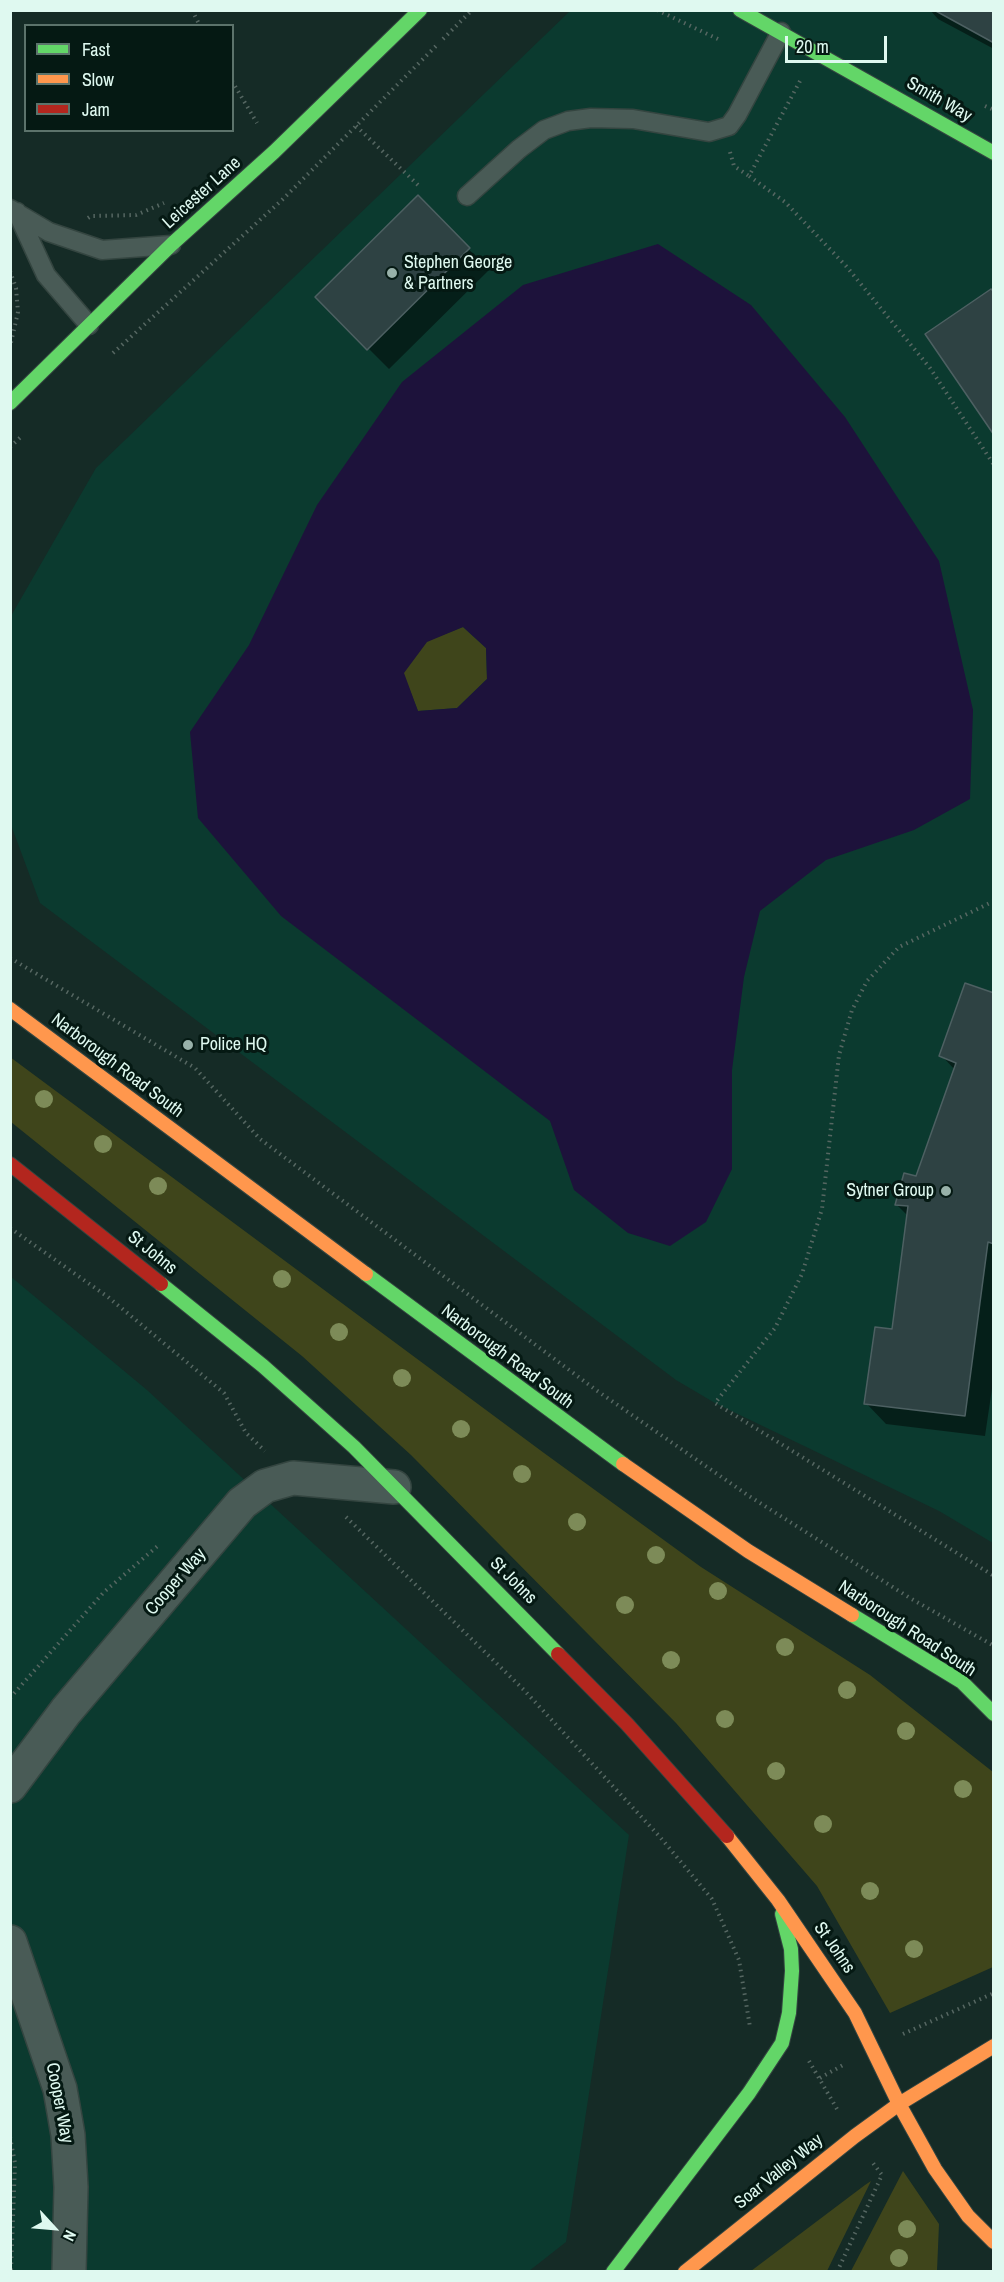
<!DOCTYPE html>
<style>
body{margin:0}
#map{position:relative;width:1004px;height:2282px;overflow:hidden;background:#152b26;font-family:"Archivo Narrow",sans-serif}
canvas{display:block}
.frame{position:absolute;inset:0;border:12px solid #dff9f0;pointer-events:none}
.legend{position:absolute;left:24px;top:24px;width:210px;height:108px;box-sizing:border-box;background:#051913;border:2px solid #5c736b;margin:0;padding:8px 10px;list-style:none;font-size:18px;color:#dff9f0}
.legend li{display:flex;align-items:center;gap:12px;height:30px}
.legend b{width:30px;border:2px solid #5c736b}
.north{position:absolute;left:24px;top:2198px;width:60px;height:60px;-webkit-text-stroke:4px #051913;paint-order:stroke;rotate:116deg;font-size:16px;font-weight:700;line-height:24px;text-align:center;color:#dff9f0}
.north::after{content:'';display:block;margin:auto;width:21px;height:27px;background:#dff9f0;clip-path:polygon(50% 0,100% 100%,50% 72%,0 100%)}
.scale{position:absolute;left:785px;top:36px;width:102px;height:27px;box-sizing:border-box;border:3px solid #dff9f0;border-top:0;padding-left:8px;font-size:18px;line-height:21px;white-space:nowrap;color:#dff9f0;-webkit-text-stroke:4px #051913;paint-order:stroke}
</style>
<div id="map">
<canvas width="1004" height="2282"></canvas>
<div class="frame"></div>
<ul class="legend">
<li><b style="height:8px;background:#63d668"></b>Fast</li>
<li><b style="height:8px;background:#ff974d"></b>Slow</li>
<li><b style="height:8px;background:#b3261e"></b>Jam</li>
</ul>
<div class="north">N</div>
<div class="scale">20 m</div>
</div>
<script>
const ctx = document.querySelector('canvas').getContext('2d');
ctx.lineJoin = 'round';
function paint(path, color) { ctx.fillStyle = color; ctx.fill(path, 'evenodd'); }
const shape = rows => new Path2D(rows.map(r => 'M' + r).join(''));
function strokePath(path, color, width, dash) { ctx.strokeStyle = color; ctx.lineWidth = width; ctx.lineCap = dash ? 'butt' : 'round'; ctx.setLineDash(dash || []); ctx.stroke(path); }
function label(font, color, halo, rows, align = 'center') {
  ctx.font = font + ' "Archivo Narrow",sans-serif'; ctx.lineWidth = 6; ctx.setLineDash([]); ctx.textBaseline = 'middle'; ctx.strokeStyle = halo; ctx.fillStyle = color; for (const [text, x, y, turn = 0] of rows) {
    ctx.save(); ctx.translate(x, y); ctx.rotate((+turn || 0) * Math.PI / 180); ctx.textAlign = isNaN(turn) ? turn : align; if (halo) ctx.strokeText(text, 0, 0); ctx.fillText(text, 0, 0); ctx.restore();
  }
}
const built = shape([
 [570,11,993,11,993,1543,939,1511,715,1403,676,1380,40,903,11,825,11,616,96,468],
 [10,1276,147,1390,629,1835,566,2242,529,2271,11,2271]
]);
const green = shape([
 [463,627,486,648,487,679,457,708,418,711,403,673,427,641],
 [10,1057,544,1453,701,1567,870,1675,993,1772,993,1967,890,2013,817,1886,676,1723,411,1455,302,1356,11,1122],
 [903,2171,939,2224,937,2271,851,2271],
 [871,2181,827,2271,751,2271,865,2185]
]);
const water = shape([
 [658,244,751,305,845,417,939,561,973,710,970,799,914,830,826,860,760,911,744,977,732,1070,732,1169,706,1222,670,1246,628,1233,574,1190,550,1121,281,916,198,818,190,732,249,645,317,505,402,382,523,285],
 [463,627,486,648,487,679,457,708,418,711,404,673,427,642]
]);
const shadow = shape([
 [930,10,994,10,994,49,938,19],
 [418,198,489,270,389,369,317,297],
 [994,995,994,1375,985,1436,886,1424,866,1403,893,1331,908,1216,897,1205,917,1178,955,1070,941,1055]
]);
const building = shape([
 [934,10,994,10,994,43,934,10],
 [418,195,470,248,367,350,315,297,418,195],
 [991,289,994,292,994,435,925,334,991,289],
 [965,983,994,993,994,1244,988,1242,965,1416,864,1404,875,1327,892,1329,908,1206,895,1205,904,1173,916,1176,956,1063,939,1056,965,983]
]);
const path = shape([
 [192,10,200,26],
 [657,10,722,41],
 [443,39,472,10],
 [232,81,257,123],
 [800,81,749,176,785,202,846,266,930,368,994,465],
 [985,106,994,110],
 [356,126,418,185],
 [730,152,734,166,749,176],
 [88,218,91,216,136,215,164,203],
 [10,271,16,288,18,312,10,347],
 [113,353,282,200,436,46],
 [10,447,23,435],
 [994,901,899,947,867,981,852,1010,839,1055,822,1209,802,1274,775,1328,715,1403,994,1576],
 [10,958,195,1068,260,1139,596,1390,749,1496,910,1598,994,1646],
 [10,1228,108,1297,224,1393,246,1433,265,1451],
 [346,1517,524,1690,660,1837,712,1899,739,1960,750,2027],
 [10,1698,104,1592,160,1544],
 [903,2034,994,1993],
 [809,2061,837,2109],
 [820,2078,843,2065],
 [10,2137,15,2163,11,2272],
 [837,2272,882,2175,873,2163]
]);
const lane = shape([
 [467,196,519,149,544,130,568,121,591,118,633,119,709,132,729,126,737,115,781,32],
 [10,209,49,232,102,250,171,245],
 [17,212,46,275,89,325]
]);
const street = shape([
 [10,1786,66,1711,242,1503,265,1486,293,1478,394,1487],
 [10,1942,60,2089,68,2135,71,2187,69,2272]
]);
const fast = shape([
 [740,10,994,153],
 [10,403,172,244,274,152,420,10],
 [366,1274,623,1464],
 [161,1284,263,1366,354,1447,558,1654],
 [852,1615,962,1682,994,1714],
 [613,2272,749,2093,782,2043,789,2013,792,1971,791,1949,782,1914]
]);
const slow = shape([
 [10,1009,366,1274],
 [623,1464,748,1551,852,1615],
 [727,1836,778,1900,855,2013,899,2104],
 [899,2104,935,2169,968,2216,994,2242],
 [685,2272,855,2136,899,2104,994,2046]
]);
const jam = shape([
 [10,1164,161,1284],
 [558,1654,627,1724,727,1836]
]);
const trees = [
 [44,1099],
 [103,1144],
 [158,1186],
 [282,1279],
 [339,1332],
 [402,1378],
 [461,1429],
 [522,1474],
 [577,1522],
 [656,1555],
 [718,1591],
 [625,1605],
 [785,1647],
 [671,1660],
 [847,1690],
 [725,1719],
 [906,1731],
 [776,1771],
 [963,1789],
 [823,1824],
 [870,1891],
 [914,1949],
 [907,2229],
 [899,2258]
];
const markers = [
 [392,273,6,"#98b1a9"],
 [188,1045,6,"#98b1a9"],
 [946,1191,6,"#98b1a9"]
];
const streetNames = [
 ["Smith Way",939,100,30],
 ["Leicester Lane",202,193,-42],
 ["Narborough Road South",117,1066,37],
 ["St Johns",152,1253,39],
 ["Narborough Road South",507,1357,37],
 ["St Johns",513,1581,45],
 ["Cooper Way",176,1582,-49],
 ["Narborough Road South",907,1629,33],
 ["St Johns",834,1948,55],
 ["Cooper Way",59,2103,79],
 ["Soar Valley Way",779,2172,-39]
];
const poiNames = [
 ["Stephen George",404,263],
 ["& Partners",404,284],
 ["Police HQ",200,1045],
 ["Sytner Group",934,1191,"right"]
];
paint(built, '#0b3a2f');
paint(green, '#3f451b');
paint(water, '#1d123b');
paint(shadow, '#0007');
paint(building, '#2e4243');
strokePath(building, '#4d6062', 1.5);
strokePath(lane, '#344540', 21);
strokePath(street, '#344540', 36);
strokePath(fast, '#344540', 16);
strokePath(slow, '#344540', 16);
strokePath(jam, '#344540', 16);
strokePath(path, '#566762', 4, [1.5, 4.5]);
strokePath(lane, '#495b56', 18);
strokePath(street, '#495b56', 33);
strokePath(fast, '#63d668', 14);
strokePath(slow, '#ff974d', 14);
strokePath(jam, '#b3261e', 14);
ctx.fillStyle = '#7d8b58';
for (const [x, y] of trees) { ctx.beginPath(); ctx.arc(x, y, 9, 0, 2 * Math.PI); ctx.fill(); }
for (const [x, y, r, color] of markers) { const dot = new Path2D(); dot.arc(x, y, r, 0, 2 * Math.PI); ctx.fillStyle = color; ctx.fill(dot); strokePath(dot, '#051913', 2); }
label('18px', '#dff9f0', '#051913', streetNames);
label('18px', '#dff9f0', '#051913', poiNames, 'left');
</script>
